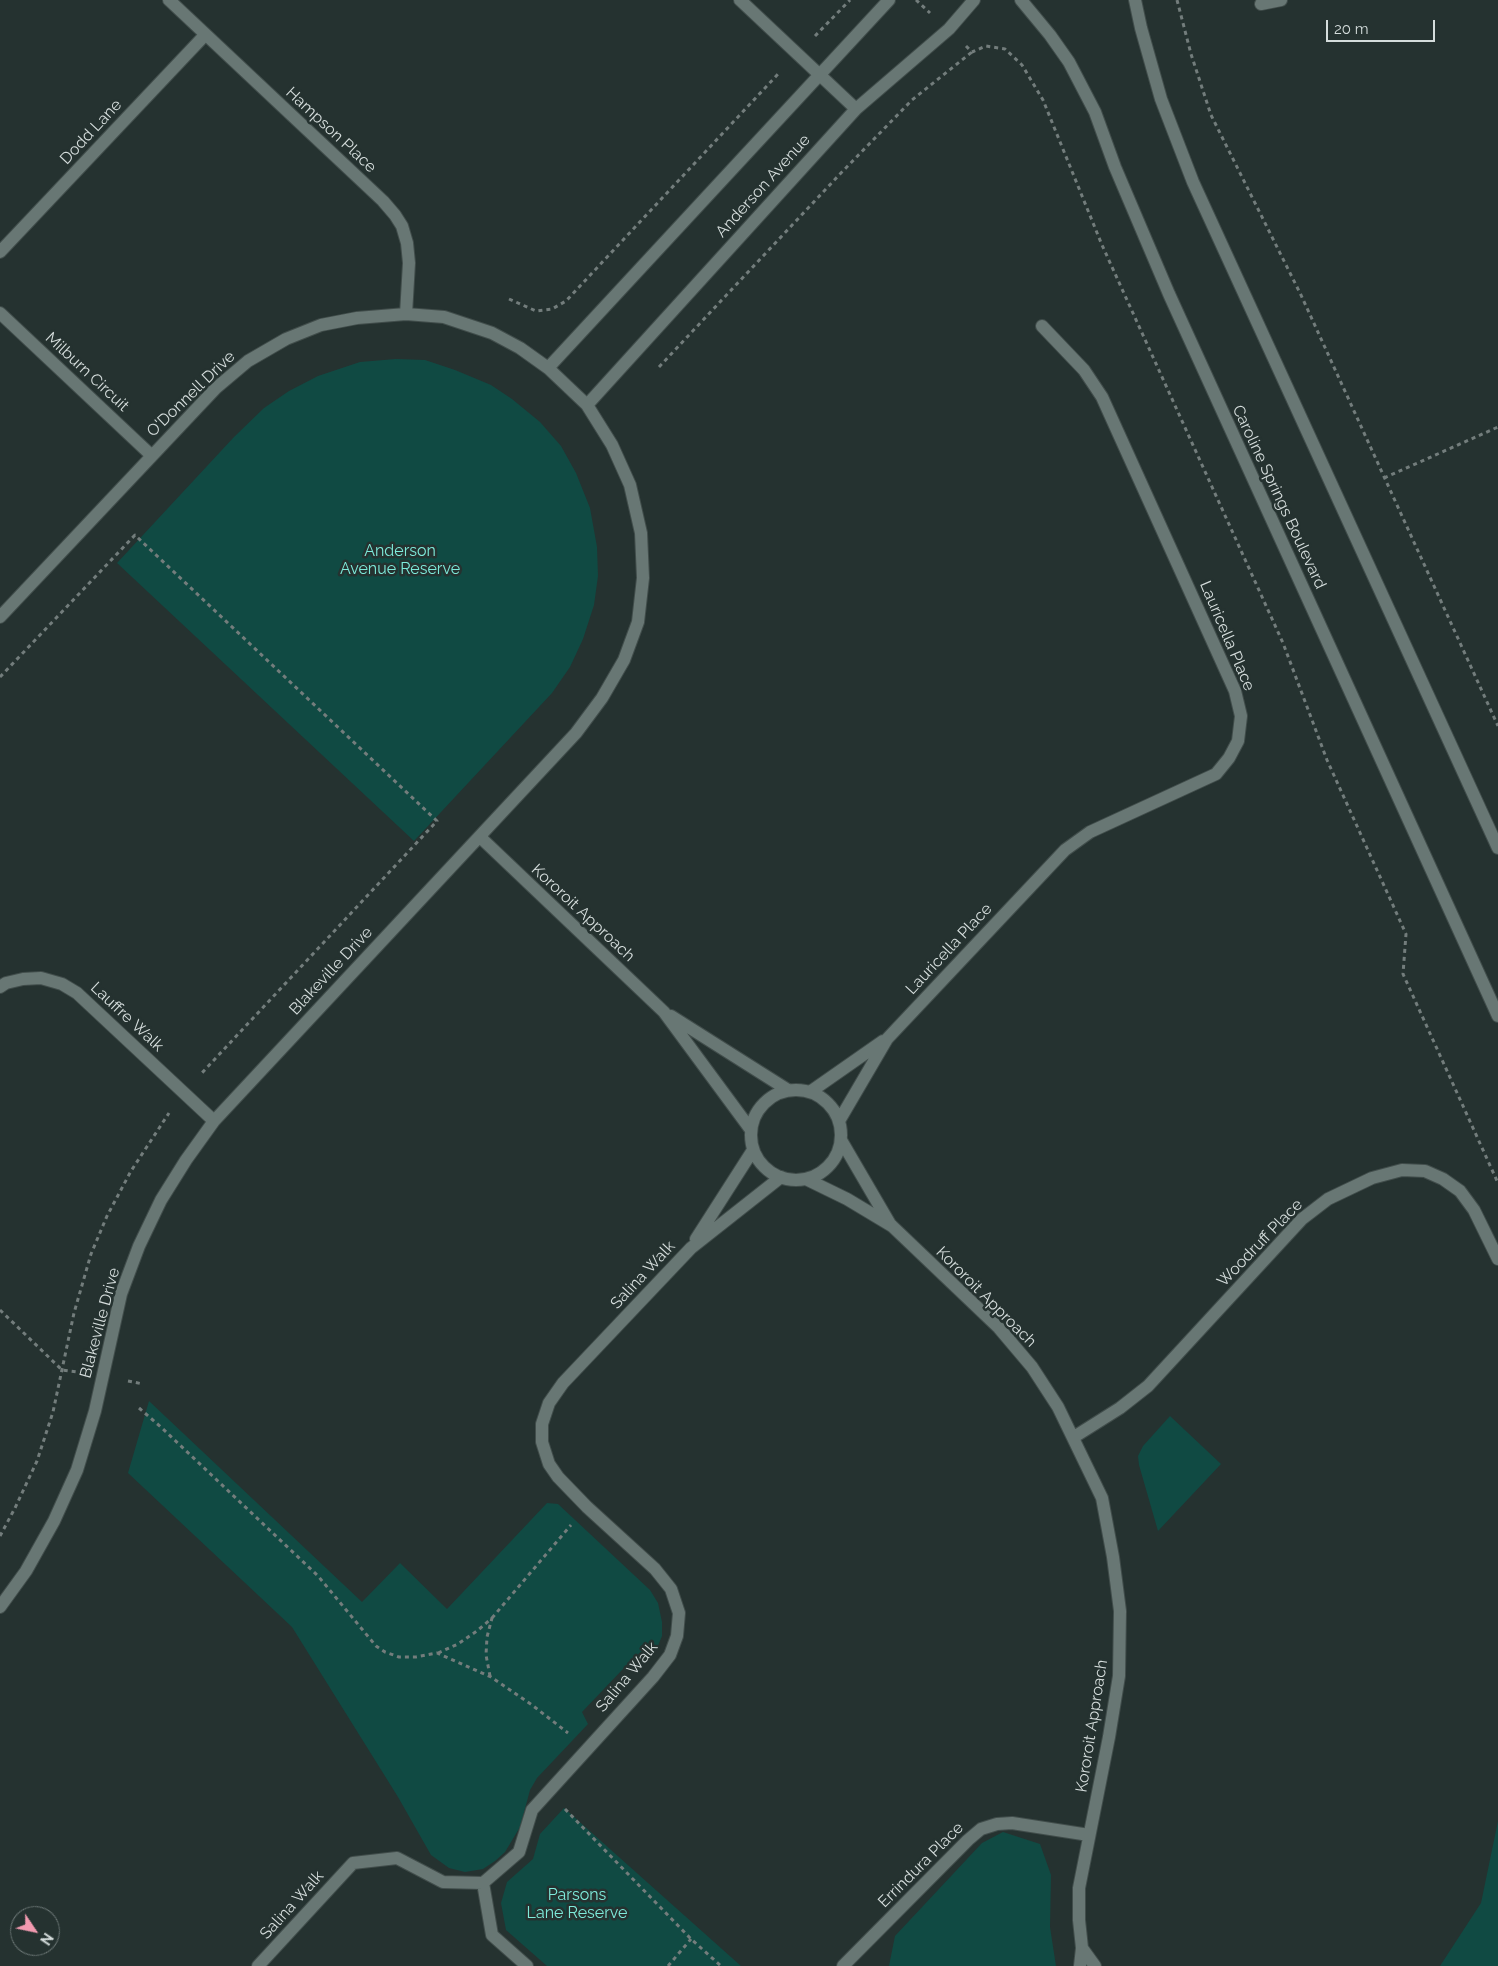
<!DOCTYPE html>
<style>
body{margin:0}
#map{position:relative;width:1498px;height:1966px;overflow:hidden;background:#253230;font-family:Raleway,sans-serif}
canvas{display:block}
.north{position:absolute;left:10px;top:1906px;width:50px;height:50px;box-sizing:border-box;background:#253230;border:1px solid #6b7675;border-radius:50%;rotate:124deg;font-size:14px;font-weight:700;line-height:20px;text-align:center;color:#d5dddc}
.north::after{content:'';display:block;margin:auto;width:18px;height:22px;background:#f29ab0;clip-path:polygon(50% 0,100% 100%,50% 72%,0 100%)}
.scale{position:absolute;left:1326px;top:20px;width:109px;height:22px;box-sizing:border-box;border:2px solid #d5dddc;border-top:0;padding-left:6px;font-size:15px;line-height:18px;white-space:nowrap;color:#d5dddc;-webkit-text-stroke:4px #253230;paint-order:stroke}
</style>
<div id="map">
<canvas width="1498" height="1966"></canvas>
<div class="north">N</div>
<div class="scale">20 m</div>
</div>
<script>
const ctx = document.querySelector('canvas').getContext('2d');
ctx.lineJoin = 'round';
function paint(path, color) { ctx.fillStyle = color; ctx.fill(path, 'evenodd'); }
const shape = rows => new Path2D(rows.map(r => 'M' + r).join(''));
function strokePath(path, color, width, dash) { ctx.strokeStyle = color; ctx.lineWidth = width; ctx.lineCap = dash ? 'butt' : 'round'; ctx.setLineDash(dash || []); ctx.stroke(path); }
function label(font, color, halo, rows, align = 'center') {
  ctx.font = font + ' Raleway,sans-serif'; ctx.lineWidth = 5; ctx.setLineDash([]); ctx.textBaseline = 'middle'; ctx.strokeStyle = halo; ctx.fillStyle = color; for (const [text, x, y, turn = 0] of rows) {
    ctx.save(); ctx.translate(x, y); ctx.rotate((+turn || 0) * Math.PI / 180); ctx.textAlign = isNaN(turn) ? turn : align; if (halo) ctx.strokeText(text, 0, 0); ctx.fillText(text, 0, 0); ctx.restore();
  }
}
const green = shape([
 [396,359,425,360,455,370,491,385,512,399,540,422,561,446,576,473,590,508,597,547,598,576,594,605,583,639,570,667,552,693,414,841,117,563,234,437,264,408,289,391,318,376,360,362],
 [149,1401,362,1602,400,1563,447,1609,547,1503,558,1504,650,1590,658,1603,662,1622,662,1636,657,1648,636,1672,623,1669,582,1712,588,1724,537,1778,530,1790,520,1827,505,1852,495,1861,483,1869,465,1872,449,1868,431,1855,398,1797,292,1627,128,1473],
 [1170,1416,1221,1464,1158,1531,1139,1465,1138,1456,1143,1446],
 [564,1808,741,1966,547,1966,506,1930,501,1903,507,1882,533,1859,540,1834],
 [1498,1821,1498,1966,1440,1966,1481,1903],
 [1003,1832,1040,1844,1051,1875,1050,1927,1056,1966,889,1966,895,1936,982,1843]
]);
const path = shape([
 [916,0,930,13],
 [1177,0,1191,54,1211,115,1301,295,1498,726],
 [815,36,850,0],
 [966,46,972,52,986,46,1005,49,1022,65,1043,100,1102,245,1283,643,1327,760,1406,934,1403,974,1498,1183],
 [509,299,536,311,552,309,566,301,779,73],
 [659,367,840,174,912,100,972,52],
 [1384,478,1498,427],
 [0,677,135,535,437,821,200,1075],
 [0,1310,62,1370,78,1372],
 [128,1381,143,1384],
 [139,1408,162,1428,318,1576,376,1646,385,1652,399,1657,416,1657,437,1653,491,1677,532,1705,568,1733],
 [0,1536,15,1508,37,1461,53,1412,74,1313,91,1254,107,1216,131,1171,169,1113],
 [492,1618,571,1525],
 [438,1653,458,1644,477,1631,492,1618,487,1637,486,1655,490,1676],
 [565,1809,691,1939,721,1966],
 [668,1966,691,1939]
]);
const street = shape([
 [169,0,383,201,395,215,402,226,407,243,409,263,406,314],
 [740,0,856,109],
 [1261,4,1281,0],
 [0,252,205,35],
 [0,313,151,455],
 [548,368,889,0],
 [587,405,856,109,949,29,974,0],
 [0,617,216,388,248,361,286,339,321,325,357,318,406,314,444,317,492,333,520,348,548,368,587,405,612,445,630,485,641,533,643,578,638,622,624,660,602,698,576,733,214,1121,186,1160,161,1200,139,1246,121,1294,95,1411,77,1470,54,1521,26,1571,0,1607],
 [480,837,664,1012,751,1130],
 [0,987,6,983,23,979,41,978,62,984,77,993,214,1121],
 [671,1016,788,1090],
 '751 1135a45 45 0 1 1 90 0a45 45 0 1 1-90 0Z',
 [810,1092,883,1041],
 [839,1121,887,1039,1065,850,1090,832,1216,774,1229,758,1238,741,1241,716,1235,691,1102,397,1084,370,1042,326],
 [841,1140,890,1224],
 [806,1179,847,1199,892,1226,999,1328,1032,1367,1058,1407,1102,1498,1113,1557,1120,1611,1119,1676,1109,1737,1079,1888,1079,1920,1082,1948,1080,1966],
 [696,1239,753,1150],
 [1074,1437,1120,1408,1148,1386,1302,1219,1328,1199,1372,1178,1402,1170,1425,1171,1443,1179,1460,1191,1474,1210,1498,1259],
 [483,1883,492,1935,527,1966],
 [1082,1948,1095,1966],
 [258,1966,353,1863,397,1858,443,1882,483,1883,519,1852,532,1810,653,1677,670,1655,677,1636,679,1613,671,1589,655,1569,587,1507,558,1477,549,1464,542,1442,542,1424,549,1403,563,1383,691,1248,781,1177],
 [843,1966,968,1840,981,1829,997,1824,1012,1823,1089,1835]
]);
const secondary = shape([
 [1021,0,1050,35,1069,62,1095,112,1115,167,1169,294,1498,1016],
 [1135,0,1141,28,1161,99,1193,182,1498,848]
]);
const streetNames = [
 ["Hampson Place",331,130,43],
 ["Dodd Lane",91,132,-47],
 ["Anderson Avenue",763,186,-48],
 ["Milburn Circuit",87,372,43],
 ["O'Donnell Drive",191,394,-44],
 ["Caroline Springs Boulevard",1279,497,65],
 ["Lauricella Place",1227,636,67],
 ["Kororoit Approach",583,913,43],
 ["Lauricella Place",949,949,-47],
 ["Blakeville Drive",331,971,-47],
 ["Lauffre Walk",127,1017,43],
 ["Woodruff Place",1260,1243,-46],
 ["Salina Walk",643,1275,-47],
 ["Kororoit Approach",986,1297,45],
 ["Blakeville Drive",100,1323,-75],
 ["Salina Walk",627,1677,-50],
 ["Kororoit Approach",1092,1726,-81],
 ["Errindura Place",921,1865,-45],
 ["Salina Walk",292,1905,-48]
];
const parkNames = [
 ["Anderson",400,551],
 ["Avenue Reserve",400,569],
 ["Parsons",577,1895],
 ["Lane Reserve",577,1913]
];
paint(green, '#104a43');
strokePath(street, '#414d4b', 14);
strokePath(secondary, '#414d4b', 14);
strokePath(path, '#737d7c', 3, [4, 4]);
strokePath(street, '#687774', 12);
strokePath(secondary, '#687774', 12);
label('16px', '#d5dddc', '#253230', streetNames);
label('16px', '#7eebdb', '#253230', parkNames);
</script>
